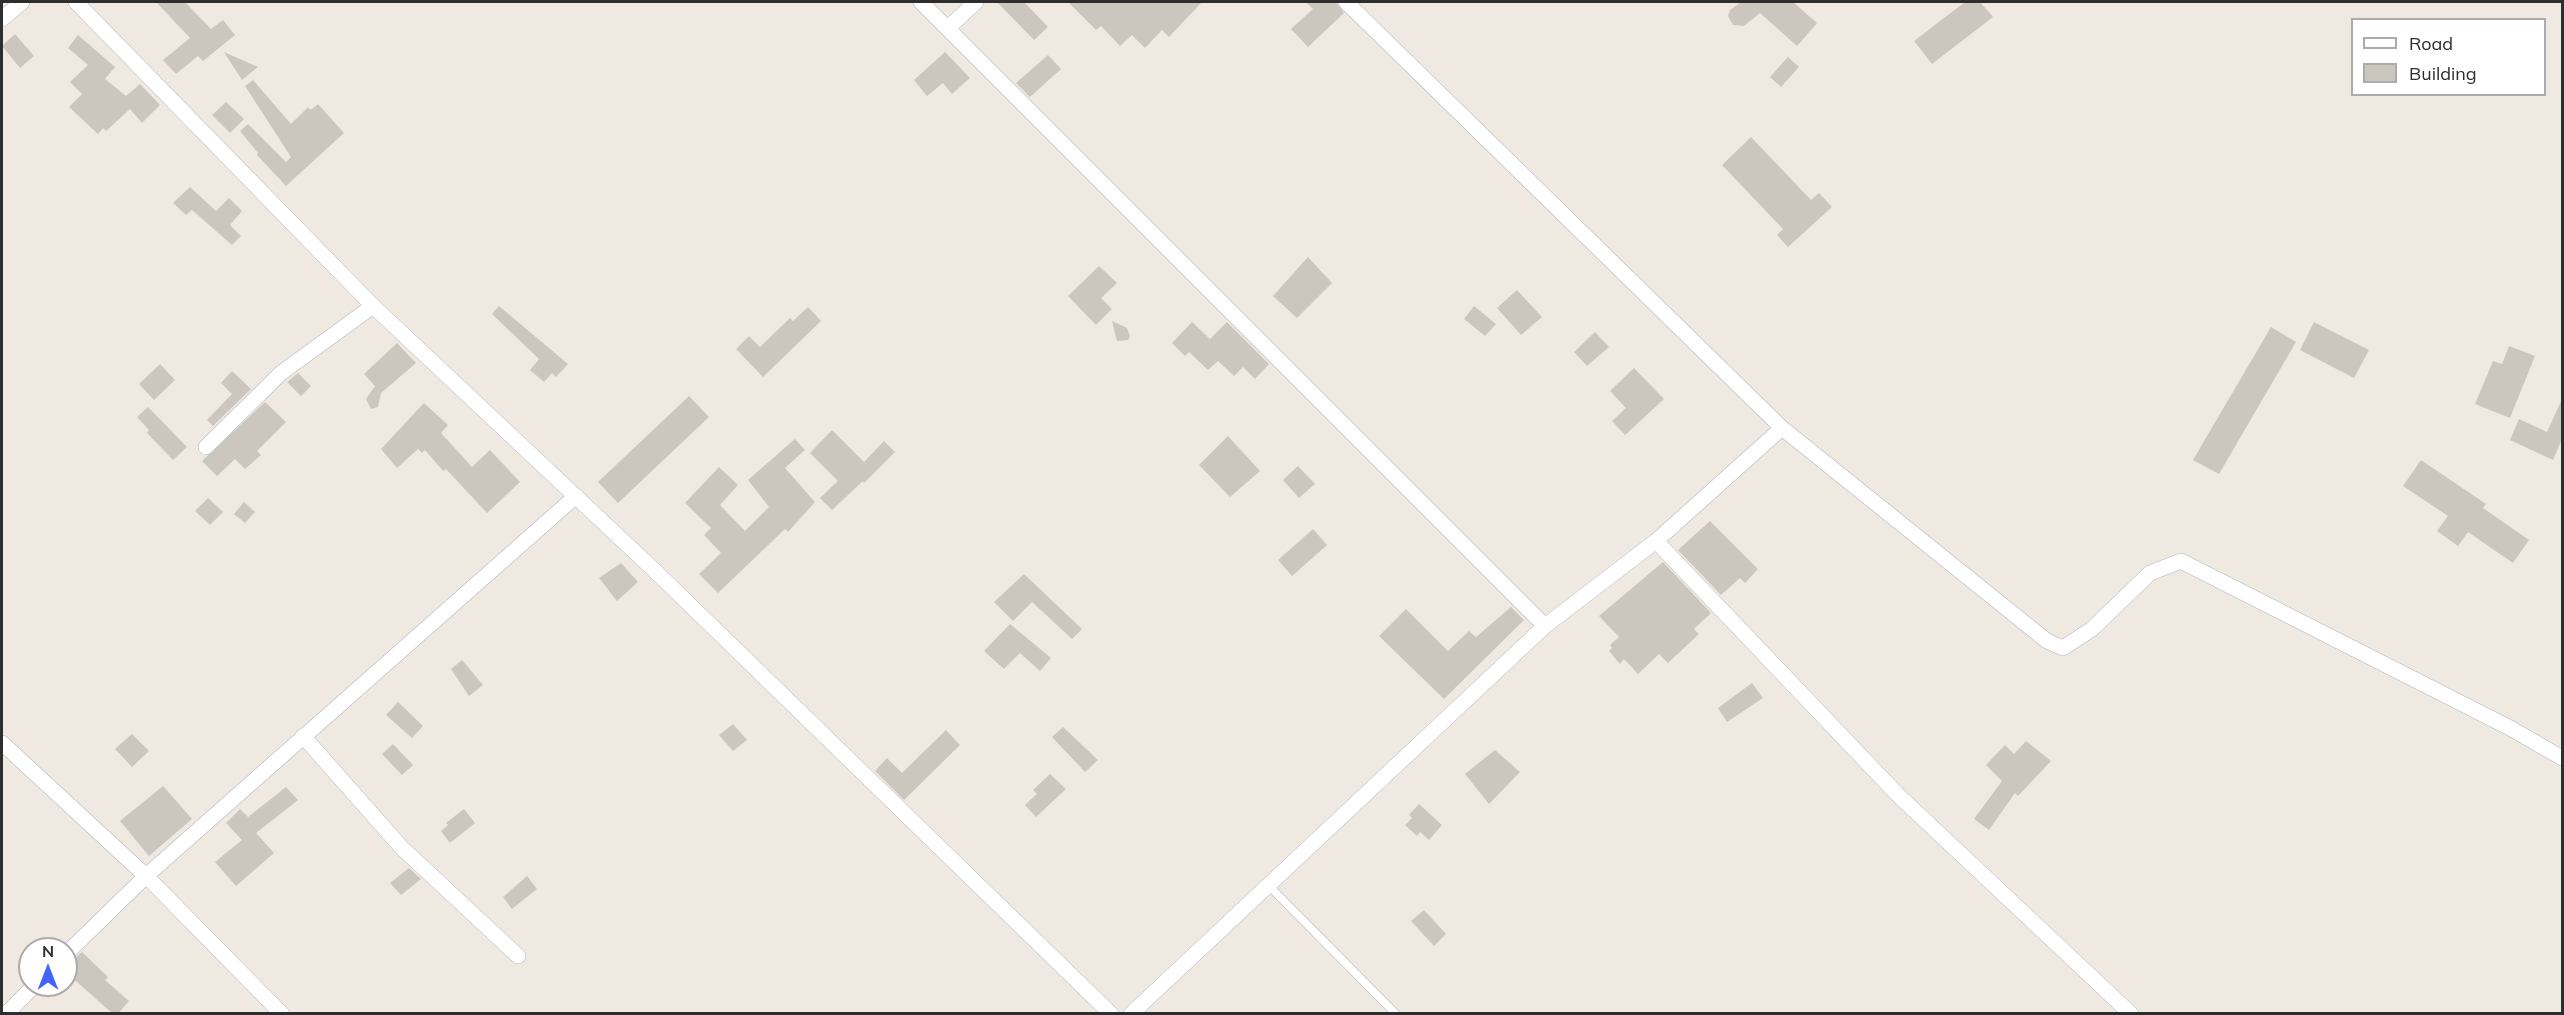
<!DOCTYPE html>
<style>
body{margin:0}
#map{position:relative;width:2564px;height:1015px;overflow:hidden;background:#efe9e1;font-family:Mulish,sans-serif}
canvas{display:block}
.frame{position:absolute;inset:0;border:3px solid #2e2e2e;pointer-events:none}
.legend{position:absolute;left:2351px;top:18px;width:195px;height:78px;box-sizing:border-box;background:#fff;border:2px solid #ababab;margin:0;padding:8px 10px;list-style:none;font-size:18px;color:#2e2e2e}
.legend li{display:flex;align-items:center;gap:12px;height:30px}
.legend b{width:30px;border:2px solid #ababab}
.north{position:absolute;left:18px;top:937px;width:60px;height:60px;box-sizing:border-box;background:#fff;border:2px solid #ababab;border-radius:50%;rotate:0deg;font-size:16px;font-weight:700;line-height:24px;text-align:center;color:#2e2e2e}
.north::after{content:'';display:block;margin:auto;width:21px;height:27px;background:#4264fb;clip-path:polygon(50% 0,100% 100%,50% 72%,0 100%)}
</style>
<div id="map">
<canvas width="2564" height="1015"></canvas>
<div class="frame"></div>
<ul class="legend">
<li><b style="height:8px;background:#fff"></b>Road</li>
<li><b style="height:16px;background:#cbc7bf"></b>Building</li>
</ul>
<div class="north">N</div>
</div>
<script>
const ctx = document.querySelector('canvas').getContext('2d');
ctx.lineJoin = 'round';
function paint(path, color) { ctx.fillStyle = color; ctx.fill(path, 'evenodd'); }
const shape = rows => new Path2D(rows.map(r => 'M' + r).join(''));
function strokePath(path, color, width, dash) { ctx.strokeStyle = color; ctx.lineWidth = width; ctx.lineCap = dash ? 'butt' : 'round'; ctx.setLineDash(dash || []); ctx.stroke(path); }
const building = shape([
 [156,2,185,2,211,29,223,20,235,35,203,61,198,56,176,74,163,60,190,38],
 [997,2,1024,2,1048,27,1034,40],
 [1068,2,1202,2,1169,37,1162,30,1145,48,1132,35,1120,46,1101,26,1096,30],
 [1306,2,1336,2,1344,13,1308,47,1291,29,1313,9],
 [1741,2,1793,2,1817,23,1797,46,1760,13,1744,26,1733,25,1728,16,1730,10],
 [1965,2,1980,2,1993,17,1932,64,1914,41],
 [15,34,34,56,20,68,2,46],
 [78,35,115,67,105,79,126,96,140,84,160,105,142,123,130,109,106,131,103,128,98,134,69,107,82,94,70,82,88,65,68,48],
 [224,52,258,67,242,80],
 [945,52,970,78,952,94,943,83,927,96,914,80],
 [1048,55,1061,69,1030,97,1016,83],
 [1788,57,1799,67,1781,87,1770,77],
 [253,80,291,124,308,107,311,110,318,104,344,133,286,186,257,155,258,153,240,131,248,124,286,162,291,157,245,86],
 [226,102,244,119,230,133,212,115],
 [1751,137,1811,200,1819,193,1832,207,1788,247,1777,235,1783,229,1722,165],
 [190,187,216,211,229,198,242,211,230,225,241,236,232,245,192,210,186,215,173,203],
 [1308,257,1332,283,1297,318,1273,296],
 [1099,266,1117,283,1101,298,1112,309,1096,325,1068,296],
 [1517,290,1542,317,1521,335,1497,308],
 [499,306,568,364,556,377,552,373,544,382,530,370,539,359,492,314],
 [1474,306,1496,324,1485,336,1464,319],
 [808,307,821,321,763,377,736,349,749,336,760,347,790,318,793,321],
 [1112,321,1127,328,1130,336,1128,340,1117,341],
 [1192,322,1210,339,1227,322,1269,364,1255,379,1243,367,1234,376,1218,361,1208,370,1189,352,1185,356,1172,343],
 [2314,322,2369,350,2354,378,2300,350],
 [2271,327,2296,342,2219,474,2193,460],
 [1595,332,1609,347,1587,366,1574,352],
 [397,343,416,363,381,393,378,407,371,409,366,399,375,386,364,374],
 [2509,346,2535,356,2510,418,2475,404,2493,361,2502,364],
 [160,364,175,380,154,400,139,384],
 [1634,368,1664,399,1625,435,1612,421,1626,408,1610,391],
 [232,371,251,389,213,426,207,420,232,394,221,383],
 [298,373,311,386,301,396,287,382],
 [689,396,709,417,618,503,598,482],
 [2562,399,2562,439,2553,460,2510,440,2519,419,2547,432],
 [265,402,286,422,257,451,261,455,245,469,235,459,217,476,202,461],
 [424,403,448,425,441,433,472,467,490,450,520,482,487,513,446,469,443,471,425,450,422,453,418,449,397,468,381,449],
 [148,407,187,447,173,460,147,433,149,430,137,417],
 [832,430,864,462,884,441,895,452,864,483,863,481,832,510,820,498,838,481,810,453],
 [1228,436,1260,471,1230,497,1199,465],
 [795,439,805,450,785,468,815,502,788,532,785,529,718,593,699,574,721,553,704,535,711,528,685,503,719,467,738,485,720,505,745,531,769,507,748,480],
 [2421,460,2486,504,2483,508,2529,540,2513,563,2468,532,2458,546,2437,531,2448,516,2403,486],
 [1298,466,1315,484,1299,498,1283,480],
 [208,498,223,512,210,525,195,511],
 [244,502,255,512,245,523,234,514],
 [1710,521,1758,569,1745,583,1740,578,1721,595,1678,550],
 [1313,529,1327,545,1292,576,1278,560],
 [1663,562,1711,613,1694,629,1699,634,1668,663,1659,654,1638,674,1624,659,1620,664,1609,651,1612,648,1610,645,1619,637,1599,616],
 [621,563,638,582,617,601,599,578],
 [1024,574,1082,629,1072,639,1032,602,1013,621,994,602],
 [1511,607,1524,620,1444,699,1379,636,1406,609,1448,651,1469,631,1476,637],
 [1010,624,1051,658,1040,671,1020,653,1004,669,984,651],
 [462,660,483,685,469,696,451,669],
 [1752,683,1763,698,1727,722,1718,708],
 [398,702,423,726,412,738,386,715],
 [733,724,747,740,733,751,719,735],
 [1063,727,1098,760,1085,772,1052,737],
 [946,730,960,745,904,800,875,771,887,758,902,773],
 [132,734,149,751,132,767,115,749],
 [2026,741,2051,761,2018,796,2015,793,1989,830,1974,819,2002,781,1986,765,2005,745,2014,754],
 [393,744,413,765,402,775,382,754],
 [1495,750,1520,772,1489,804,1465,774],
 [1050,774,1066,789,1036,817,1025,805,1037,794,1033,790],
 [163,786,192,819,149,856,120,821],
 [286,787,298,800,256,833,274,853,236,886,215,862,242,840,226,823,240,809,248,817],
 [1419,804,1442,825,1429,840,1420,832,1417,836,1405,825,1412,818,1409,815],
 [464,809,475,823,450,843,441,831,448,825,446,823],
 [409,868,421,879,401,895,390,883],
 [527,876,537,889,512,909,503,897],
 [1424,910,1446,934,1434,946,1411,921],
 [82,952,108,977,105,980,129,1001,118,1014,113,1014,68,974,73,968,68,964]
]);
const service = shape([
 [1268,885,1396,1014]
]);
const minor = shape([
 [76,2,373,306,653,569,1111,1014],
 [921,2,1545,626],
 [2,19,22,2],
 [948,28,976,2],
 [1782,428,2047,641,2063,648,2092,629,2150,573,2181,561,2512,729,2562,758],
 [206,447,281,373,373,306],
 [1656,541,1898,795,2131,1014],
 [303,736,402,848,518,956],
 [2,743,146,876,282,1014],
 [66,954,146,876,576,496],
 [6,1014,35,985],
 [1131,1014,1545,626,1656,541,1782,428,1346,2]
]);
paint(building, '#cbc7bf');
strokePath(service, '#b4b7c1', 9);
strokePath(minor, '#b4b7c1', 16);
strokePath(service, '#fff', 8);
strokePath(minor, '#fff', 15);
</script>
